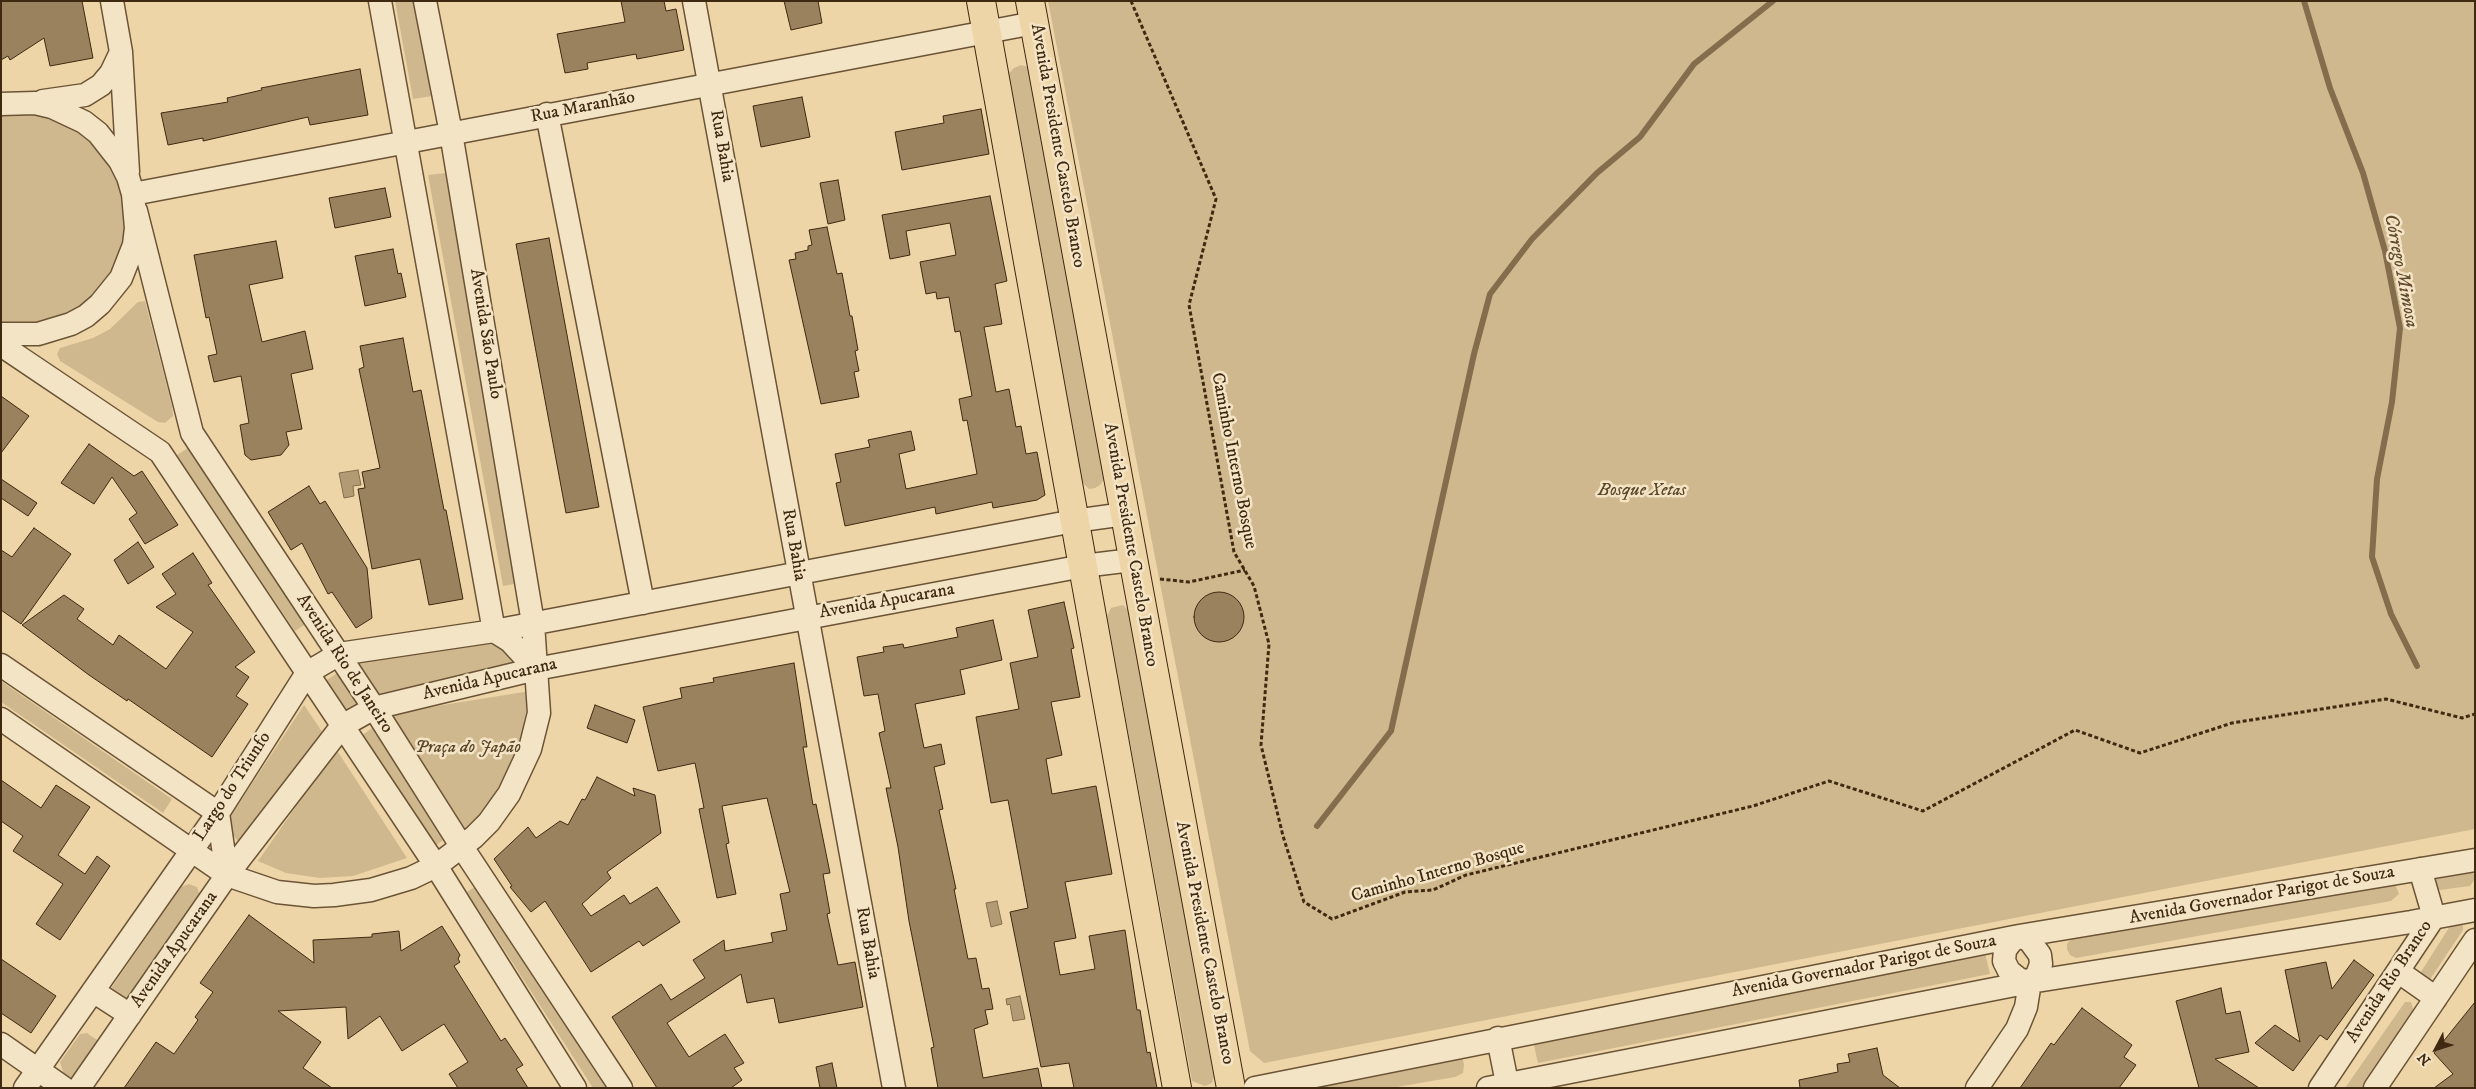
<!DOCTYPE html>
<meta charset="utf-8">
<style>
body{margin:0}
#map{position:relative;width:2476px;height:1089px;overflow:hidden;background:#eed5a7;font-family:"IM FELL DW Pica",serif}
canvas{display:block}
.frame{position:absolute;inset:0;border:2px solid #3f2911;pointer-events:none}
.north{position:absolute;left:2411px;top:1024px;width:50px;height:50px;-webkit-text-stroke:4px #f4e4c6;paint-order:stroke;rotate:230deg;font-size:14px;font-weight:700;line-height:20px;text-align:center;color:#3f2911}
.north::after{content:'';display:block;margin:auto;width:18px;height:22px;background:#3f2911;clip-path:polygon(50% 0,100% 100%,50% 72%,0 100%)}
</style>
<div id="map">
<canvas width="2476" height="1089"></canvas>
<div class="frame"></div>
<div class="north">N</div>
</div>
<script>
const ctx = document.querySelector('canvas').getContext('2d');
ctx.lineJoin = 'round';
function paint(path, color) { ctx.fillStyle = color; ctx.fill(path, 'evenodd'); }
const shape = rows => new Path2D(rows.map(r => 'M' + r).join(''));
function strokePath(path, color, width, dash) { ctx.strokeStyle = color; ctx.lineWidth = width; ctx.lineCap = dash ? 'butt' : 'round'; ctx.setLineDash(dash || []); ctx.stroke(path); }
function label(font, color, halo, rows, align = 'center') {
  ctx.font = font + ' "IM FELL DW Pica",serif'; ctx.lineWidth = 5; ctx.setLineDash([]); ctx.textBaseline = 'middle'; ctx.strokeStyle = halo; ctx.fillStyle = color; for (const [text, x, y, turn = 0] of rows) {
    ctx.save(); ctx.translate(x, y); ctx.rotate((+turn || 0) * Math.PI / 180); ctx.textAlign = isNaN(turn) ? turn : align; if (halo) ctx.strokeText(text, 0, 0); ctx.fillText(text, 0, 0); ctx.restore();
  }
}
const green = shape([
 [395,1,414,1,432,96,413,99],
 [1048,1,2475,1,2475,829,1264,1063,1250,1051],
 [1021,65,1028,67,1034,74,1105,478,1100,485,1095,488,1089,489,1080,480,1008,74,1014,68],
 [1,113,47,115,82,130,118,174,127,212,124,249,107,284,79,310,42,325,1,325],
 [446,173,520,583,503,586,428,175],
 [145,301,172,406,173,416,165,423,158,422,60,361,57,354,60,348,93,338,110,329,138,302],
 [191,446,309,622,295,631,177,455],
 [1123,605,1129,611,1214,1077,1212,1083,1205,1086,1192,1081,1107,616,1111,608],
 [490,639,513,655,525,677,380,700,356,663],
 [339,672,358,702,344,710,325,681],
 [1,681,172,799,163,813,1,702],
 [530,691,522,733,511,769,503,786,477,820,465,829,387,714],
 [304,705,323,733,244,848,232,834,230,817],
 [375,726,449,836,435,846,361,736],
 [336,749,407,858,353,876,320,878,286,873,258,861],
 [2472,868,2475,879,2470,886,2440,890,2435,888,2433,876],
 [2394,881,2399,894,2391,901,2076,958,2070,955,2067,949,2067,944,2071,939],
 [189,884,197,887,201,899,131,1000,123,1001,114,993,112,987,181,887],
 [479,884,610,1088,593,1088,467,892],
 [2460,922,2463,925,2463,930,2429,981,2419,975,2452,923],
 [1985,953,1990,974,1538,1063,1533,1041],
 [2405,1002,2411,1002,2414,1012,2363,1088,2345,1088],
 [87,1033,97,1040,99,1046,74,1077,68,1077,63,1072,60,1062,80,1034],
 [1462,1057,1464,1064,1463,1073,1455,1077,1391,1088,1270,1088]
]);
const water = shape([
 [358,470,361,485,353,486,354,496,344,498,339,473,358,470],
 [997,901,1002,924,991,927,986,903,997,901],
 [1020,996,1025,1019,1013,1021,1010,1004,1007,1005,1006,999,1020,996]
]);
const stream = shape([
 [2304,1,2330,88,2363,173,2385,251,2400,328,2392,402,2377,479,2372,557,2391,614,2417,666],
 [1317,826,1391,731,1474,354,1490,294,1532,239,1597,173,1640,137,1694,64,1773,1]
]);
const building = shape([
 [1,1,82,1,93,58,50,66,44,38,10,60,8,56,1,60,1,1],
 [621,1,664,1,666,11,676,9,684,50,637,59,636,54,587,63,588,69,565,73,557,34,625,22,621,1],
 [784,1,818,1,822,23,791,30,784,1],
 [360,69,368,115,310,125,308,117,203,141,203,138,168,145,161,113,228,102,227,98,262,90,261,88,360,69],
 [802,97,810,137,761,147,753,106,802,97],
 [981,109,989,154,902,170,895,132,944,123,943,116,981,109],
 [838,180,845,220,828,224,820,183,838,180],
 [385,188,391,217,335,228,329,198,385,188],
 [990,196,1007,281,995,284,1002,324,984,327,996,392,1009,389,1016,427,1021,426,1026,454,1037,452,1045,495,1037,500,993,508,992,502,936,514,935,507,845,526,836,483,841,482,835,454,870,447,868,440,911,431,915,450,899,454,906,489,977,474,967,420,963,421,959,399,972,396,960,331,955,332,949,297,937,299,936,292,926,294,920,262,956,255,950,223,906,231,910,255,890,259,882,215,990,196],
 [827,227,837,274,842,273,850,316,852,316,858,350,855,351,859,371,854,372,859,397,821,404,789,260,796,259,795,253,808,250,808,246,812,245,809,230,827,227],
 [549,238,599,507,566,513,516,244,549,238],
 [276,241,283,278,249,285,262,342,305,331,313,369,291,374,302,429,286,432,289,445,281,455,251,460,245,455,240,425,249,423,241,376,214,382,208,356,217,354,209,317,206,318,194,255,276,241],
 [393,249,398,274,401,273,406,297,365,306,355,256,393,249],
 [403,338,413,392,421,390,444,510,446,510,463,599,429,605,420,559,372,569,358,489,365,488,362,472,380,468,359,369,364,367,360,346,403,338],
 [1,396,29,416,1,453,1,396],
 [89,444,134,476,142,471,178,525,145,544,129,519,137,513,112,477,94,504,61,483,89,444],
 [1,479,37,503,28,516,1,498,1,479],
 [309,486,320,504,325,501,367,568,372,618,356,628,332,592,328,594,302,543,291,550,268,512,309,486],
 [34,528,71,554,21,624,1,610,1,550,12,557,34,528],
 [138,542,154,567,128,584,114,560,138,542],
 [193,553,212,583,208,585,255,652,235,667,249,677,236,696,248,704,212,757,128,699,127,701,89,675,22,625,64,595,84,609,77,619,113,645,119,635,166,669,193,632,156,607,176,594,162,574,193,553],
 '1194 617a25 25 0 1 1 50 0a25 25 0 1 1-50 0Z',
 [1064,602,1074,648,1071,649,1080,697,1051,702,1062,755,1046,759,1052,794,1096,786,1112,874,1065,882,1076,938,1054,942,1060,975,1095,969,1089,936,1125,930,1137,1010,1140,1010,1147,1053,1150,1052,1157,1088,1074,1088,1069,1063,1041,1067,1010,912,1028,908,1008,800,991,803,976,717,1019,709,1010,663,1038,657,1028,610,1064,602],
 [993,620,1002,660,960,670,965,694,915,704,924,748,941,744,945,764,934,767,943,809,939,810,956,889,954,889,968,959,976,958,982,989,989,988,993,1009,985,1010,988,1024,974,1029,983,1078,1038,1068,1042,1088,938,1088,931,1048,934,1047,909,921,898,847,886,788,891,788,879,733,885,731,878,694,864,696,857,657,884,652,883,647,903,644,904,648,958,637,956,628,993,620],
 [794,663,807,747,803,747,813,805,816,804,830,873,823,874,830,913,827,914,838,965,855,962,863,1007,779,1023,774,998,747,1003,741,974,667,1023,689,1057,725,1034,744,1063,734,1068,742,1080,731,1088,657,1088,612,1017,661,984,671,1000,705,978,693,960,724,940,725,951,773,942,771,933,787,930,780,894,790,892,767,798,722,806,729,843,726,844,736,894,717,898,699,809,704,808,695,763,658,771,643,707,682,698,680,688,714,682,713,678,794,663],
 [595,705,635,720,627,743,587,728,595,705],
 [597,777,635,796,633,788,655,795,661,833,607,872,611,878,582,904,591,916,624,895,630,904,657,887,680,922,643,946,639,941,591,972,545,901,531,912,510,887,512,886,494,859,528,827,536,838,560,821,568,825,582,799,585,800,597,777],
 [1,780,41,808,56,785,90,807,58,855,85,874,97,856,110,866,60,940,36,924,63,884,13,851,23,836,1,821,1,780],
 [249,915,314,963,313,940,372,937,372,934,399,931,401,951,442,926,460,955,458,959,460,962,454,966,501,1041,505,1038,523,1065,516,1069,528,1088,458,1088,449,1074,468,1062,444,1024,402,1051,380,1016,348,1039,346,1007,278,1011,321,1042,303,1068,332,1088,124,1088,156,1042,174,1054,198,1020,195,1017,213,992,200,983,249,915],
 [1,959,56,996,31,1033,1,1013,1,959],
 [2354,960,2374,975,2327,1040,2320,1035,2293,1071,2255,1043,2275,1025,2300,1042,2285,970,2326,962,2332,989,2354,960],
 [2221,988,2226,1014,2240,1011,2249,1052,2215,1059,2259,1088,2199,1088,2176,1001,2221,988],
 [2475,1002,2475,1088,2434,1088,2453,1074,2434,1053,2475,1002],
 [2082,1008,2132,1045,2124,1057,2136,1065,2119,1088,2020,1088,2051,1043,2054,1045,2082,1008],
 [1877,1048,1883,1075,1900,1088,1800,1088,1799,1080,1838,1072,1837,1064,1850,1062,1848,1054,1877,1048],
 [832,1063,837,1088,820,1088,816,1067,832,1063]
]);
const path = shape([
 [1131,1,1216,199,1189,305,1234,552,1254,586,1269,644,1261,745,1283,836,1304,902,1332,919,1405,892,1433,890,1466,875,1753,806,1829,781,1923,811,2075,730,2140,753,2232,723,2386,699,2462,718,2475,714],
 [1160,579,1189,582,1245,570]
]);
const minor = shape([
 [112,1,121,52,128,172],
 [380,1,494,631],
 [694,1,894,1088],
 [43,101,85,95,101,85,111,73,121,52],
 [1,104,35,103,52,107,84,122,98,133,120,161,128,177,133,194,136,228,134,245,121,278,100,304,86,316,71,324,38,334,1,334],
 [547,114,643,603],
 [133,194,1034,23],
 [136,211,192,433,374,708,462,847,621,1088],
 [1,345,160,452,436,866,575,1088],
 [494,631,510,641,536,669],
 [1,665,218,813],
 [1,719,227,875,277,892,314,896,334,895,371,890,411,878,436,866,474,837,489,822,509,794,530,749,539,713,533,623,451,133,425,1],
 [218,813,227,875],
 [2019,936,2029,940,2040,955,2041,964,2037,975,2030,982,2019,979,2009,971,2004,961,2005,950,2011,942,2019,936],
 [2399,972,2436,998],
 [93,991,130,1015],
 [1498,1038,1508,1088],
 [1,1044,64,1088],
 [25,1088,218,813,307,673,339,654,494,631,1074,521,1125,514],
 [79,1088,227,875,342,726,374,708,536,669,1083,566,1132,560],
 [1255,1088,2019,936,2475,860],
 [1488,1088,2030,982,2411,922,2475,910],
 [1977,1088,2017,1029,2026,1007,2030,982],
 [2320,1088,2434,917,2420,869],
 [2375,1088,2475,940]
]);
const major = shape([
 [981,1,1177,1088],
 [1030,1,1231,1088]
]);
const streetNames = [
 ["Rua Maranhão",583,108,-11],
 ["Rua Bahia",721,146,80],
 ["Avenida Presidente Castelo Branco",1057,146,80],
 ["Avenida São Paulo",485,334,81],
 ["Caminho Interno Bosque",1233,461,79],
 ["Rua Bahia",793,545,80],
 ["Avenida Presidente Castelo Branco",1130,545,80],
 ["Avenida Apucarana",887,602,-10],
 ["Avenida Rio de Janeiro",344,664,57],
 ["Avenida Apucarana",490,680,-13],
 ["Largo do Triunfo",233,787,-57],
 ["Caminho Interno Bosque",1438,873,-16],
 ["Avenida Governador Parigot de Souza",2262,896,-10],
 ["Rua Bahia",867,943,80],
 ["Avenida Presidente Castelo Branco",1204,943,79],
 ["Avenida Apucarana",175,950,-55],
 ["Avenida Governador Parigot de Souza",1864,967,-11],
 ["Avenida Rio Branco",2390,982,-57]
];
const parkNames = [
 ["Bosque Xetas",1642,491],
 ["Praça do Japão",468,748]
];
const waterNames = [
 ["Córrego Mimosa",2400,271,79]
];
paint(green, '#d0b88e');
paint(water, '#b29b74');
strokePath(water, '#846d4c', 1);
strokePath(stream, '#846d4c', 6);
paint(building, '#9a825f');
strokePath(building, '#3f2911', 1);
strokePath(minor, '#6b5436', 25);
strokePath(major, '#3f2911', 30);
strokePath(path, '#3f2911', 3, [4, 2.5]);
strokePath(minor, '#f4e4c6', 22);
strokePath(major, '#eed5a7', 28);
label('18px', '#3f2911', '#f4e4c6', streetNames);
label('italic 18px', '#5c462a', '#f4e4c6', parkNames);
label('italic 19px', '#624b2f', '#f4e4c6', waterNames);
</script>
